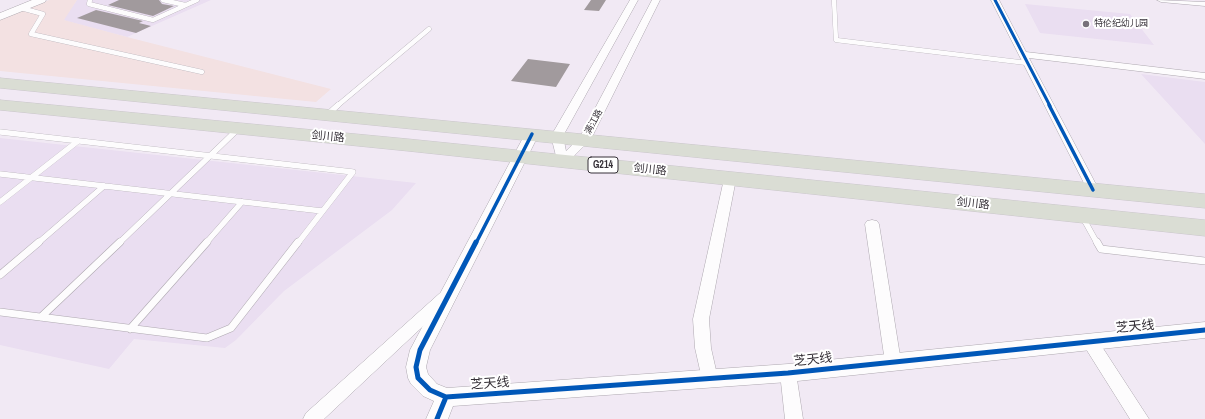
<!DOCTYPE html>
<meta charset="utf-8">
<style>
body{margin:0}
canvas{display:block;background:#f1e9f4}
</style>
<canvas width="1205" height="419"></canvas>
<script>
const ctx = document.querySelector('canvas').getContext('2d');
ctx.lineJoin = 'round';
function paint(path, color) { ctx.fillStyle = color; ctx.fill(path, 'evenodd'); }
const shape = rows => new Path2D(rows.map(r => 'M' + r).join(''));
function strokePath(path, color, width, dash) { ctx.strokeStyle = color; ctx.lineWidth = width; ctx.lineCap = dash ? 'butt' : 'round'; ctx.setLineDash(dash || []); ctx.stroke(path); }
function label(font, color, halo, rows, align = 'center') {
  ctx.font = font + ' "Archivo Narrow","Noto Sans SC",sans-serif'; ctx.lineWidth = 4; ctx.setLineDash([]); ctx.textBaseline = 'middle'; ctx.strokeStyle = halo; ctx.fillStyle = color; for (const [text, x, y, turn = 0] of rows) {
    ctx.save(); ctx.translate(x, y); ctx.rotate((+turn || 0) * Math.PI / 180); ctx.textAlign = isNaN(turn) ? turn : align; if (halo) ctx.strokeText(text, 0, 0); ctx.fillText(text, 0, 0); ctx.restore();
  }
}
const built = shape([
 [77,0,211,0,127,37,63,20],
 [1025,4,1130,14,1154,45,1040,33],
 [1141,74,1205,82,1205,144],
 [0,138,416,183,392,210,284,291,236,340,225,348,134,339,109,369,0,345]
]);
const industrial = shape([
 [49,0,77,0,64,20,127,37,331,89,316,102,0,71,0,20]
]);
const building = shape([
 [119,0,159,0,162,4,174,6,153,16,108,5],
 [591,0,606,0,599,11,584,10],
 [96,10,143,21,139,23,151,26,136,33,77,18],
 [528,59,570,64,556,87,511,81]
]);
const serviceFar2 = shape([
 [90,0,89,4,153,20,197,0],
 [163,0,185,5],
 [834,0,836,40,1027,63],
 [21,8,43,14,31,34,202,72],
 [337,106,429,29]
]);
const serviceFar1 = shape([
 [328,114,338,105],
 [0,132,353,172,298,243],
 [0,174,322,211],
 [0,202,78,141],
 [1082,216,1097,243],
 [38,243,104,186],
 [119,243,238,129],
 [206,243,242,202]
]);
const service = shape([
 [1097,242,1101,249,1205,261],
 [0,275,39,242],
 [0,312,207,338,231,328,298,242],
 [41,317,120,242],
 [130,329,207,242]
]);
const minor = shape([
 [630,0,638,0,563,136,566,151,580,137,652,0,660,0,591,139,566,164,558,164,551,136,630,0],
 [991,0,999,0,1026,52,1205,73,1205,79,1029,58,1099,190,1097,193,1089,193,991,0],
 [1157,0,1205,2,1205,6,1161,2,1157,0],
 [730,175,734,176,736,179,709,319,711,348,718,379,716,384,710,386,704,384,702,379,695,348,693,319,724,179,726,176,730,175],
 [872,220,877,221,879,224,901,362,899,367,893,369,887,367,885,362,865,224,867,221,872,220],
 [445,291,450,293,452,297,450,301,324,419,303,419,306,413,440,293,445,291],
 [1089,335,1095,336,1149,419,1130,419,1081,341,1083,336,1089,335],
 [788,366,794,368,796,373,803,419,785,419,780,373,782,368,788,366]
]);
const tertiary = shape([
 [32,0,46,0,45,2,0,20,0,13,32,0],
 [532,130,537,131,539,134,430,350,426,367,428,374,437,384,447,388,788,364,1205,322,1205,338,788,382,453,406,448,419,426,419,434,401,423,396,411,384,408,378,406,367,410,350,525,134,527,131,532,130]
]);
const trunk = shape([
 [0,78,1205,194,1205,208,0,88,0,78],
 [0,100,408,139,1205,220,1205,236,408,151,0,110,0,100]
]);
const cyclewayFar2 = shape([
 [995,0,1050,106]
]);
const cyclewayFar1 = shape([
 [1049,105,1093,190],
 [476,243,532,134]
]);
const cycleway = shape([
 [446,397,430,390,418,378,416,367,420,350,476,242],
 [437,419,446,397,788,373,1205,330]
]);
const markers = [
 [1086,24,4,"#77717a"]
];
const farPoinames = [
 ["特伦纪幼儿园",1094,24]
];
const farStreetnames = [
 ["满江路",594,122,-62]
];
const shields = [
 [603,165,30]
];
const shieldNames = [
 ["G214",603,165]
];
const streetNames = [
 ["剑川路",328,137,5],
 ["剑川路",650,170,6],
 ["剑川路",973,204,6]
];
const nearStreetnames = [
 ["芝天线",1135,327,-5],
 ["芝天线",813,360,-6],
 ["芝天线",490,384,-4]
];
paint(built, '#eadef1');
paint(industrial, '#f3e1e2');
paint(building, '#a19a9d');
strokePath(serviceFar2, '#aea8b0', 5);
strokePath(serviceFar1, '#aea8b0', 6);
strokePath(service, '#aea8b0', 8);
strokePath(minor, '#aea8b0', 1);
strokePath(tertiary, '#aea8b0', 1);
strokePath(trunk, '#cac6cb', 1);
strokePath(serviceFar2, '#fdfcfd', 4.5);
strokePath(serviceFar1, '#fdfcfd', 5.5);
strokePath(service, '#fdfcfd', 7);
paint(minor, '#fdfcfd');
paint(tertiary, '#fdfcfd');
paint(trunk, '#daddd4');
strokePath(cyclewayFar2, '#0057b8', 3);
strokePath(cyclewayFar1, '#0057b8', 3.5);
strokePath(cycleway, '#0057b8', 5);
for (const [x, y, r, color] of markers) { const dot = new Path2D(); dot.arc(x, y, r, 0, 2 * Math.PI); ctx.fillStyle = color; ctx.fill(dot); strokePath(dot, '#fff', 1.5); }
label('9px', '#363138', '#fff', farPoinames, 'left');
label('9px', '#363138', '#fff', farStreetnames);
for (const [x, y, w] of shields) { const box = new Path2D(); box.roundRect(x - w / 2, y - 8, w, 16, 3); ctx.fillStyle = '#fff'; ctx.fill(box); strokePath(box, '#363138', 1); }
label('bold 10px', '#363138', null, shieldNames);
label('11px', '#363138', '#fff', streetNames);
label('13px', '#363138', '#fff', nearStreetnames);
</script>
